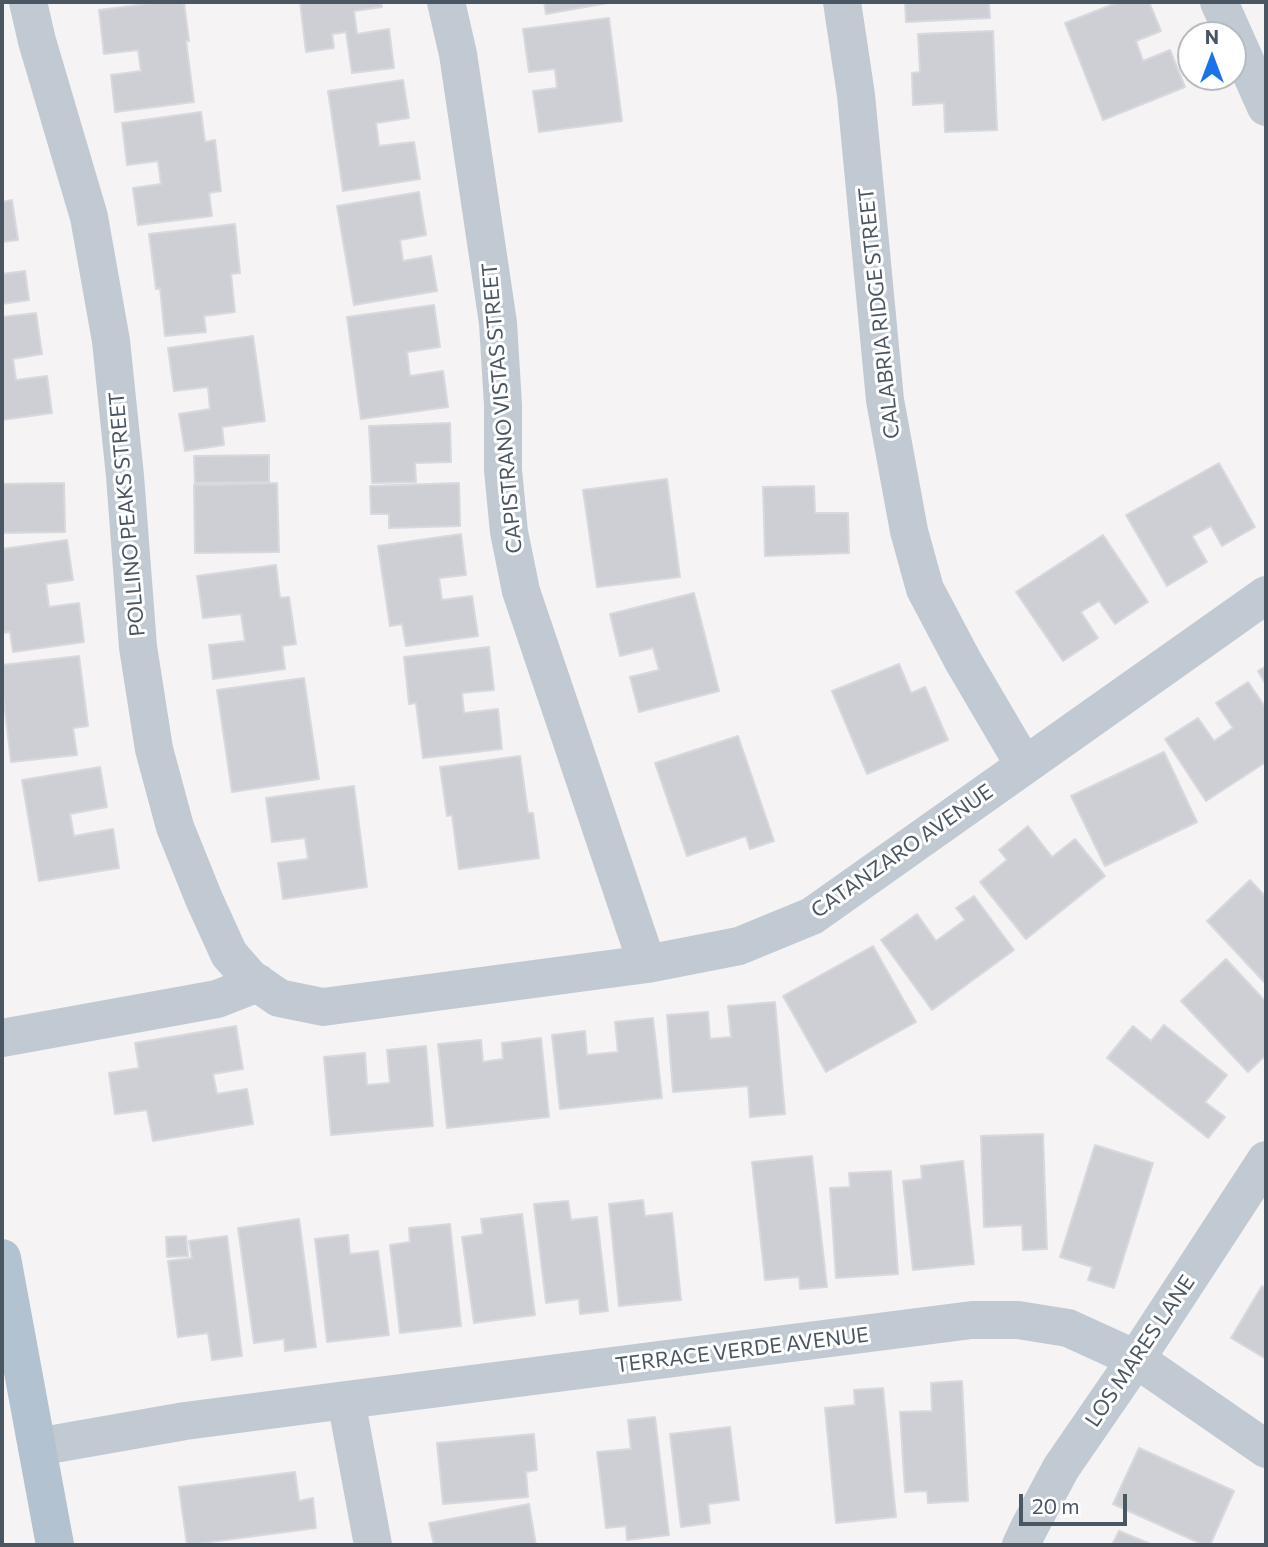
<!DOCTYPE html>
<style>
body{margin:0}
#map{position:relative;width:1268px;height:1547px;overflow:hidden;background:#f5f3f3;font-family:Commissioner,sans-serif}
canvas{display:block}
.frame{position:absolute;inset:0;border:4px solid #4a5661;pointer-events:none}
.north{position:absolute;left:1177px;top:21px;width:70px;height:70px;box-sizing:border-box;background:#fff;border:2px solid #b7bbc0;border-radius:50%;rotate:0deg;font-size:19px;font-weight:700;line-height:28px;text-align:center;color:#4a5661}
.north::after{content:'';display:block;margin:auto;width:24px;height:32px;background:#1a73e8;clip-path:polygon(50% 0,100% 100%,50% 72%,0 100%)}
.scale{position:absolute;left:1019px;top:1494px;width:108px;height:32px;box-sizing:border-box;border:4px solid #4a5661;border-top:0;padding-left:9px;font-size:21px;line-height:24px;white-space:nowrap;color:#4a5661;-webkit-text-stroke:5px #fff;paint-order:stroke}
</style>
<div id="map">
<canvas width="1268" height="1547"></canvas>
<div class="frame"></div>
<div class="north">N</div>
<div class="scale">20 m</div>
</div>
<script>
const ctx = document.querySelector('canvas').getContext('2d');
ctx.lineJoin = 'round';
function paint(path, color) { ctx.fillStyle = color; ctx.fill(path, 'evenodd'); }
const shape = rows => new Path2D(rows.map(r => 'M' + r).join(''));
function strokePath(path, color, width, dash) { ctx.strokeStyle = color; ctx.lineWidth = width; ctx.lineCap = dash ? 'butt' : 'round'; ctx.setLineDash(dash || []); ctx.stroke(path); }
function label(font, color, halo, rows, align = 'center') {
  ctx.font = font + ' Commissioner,sans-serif'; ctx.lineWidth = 6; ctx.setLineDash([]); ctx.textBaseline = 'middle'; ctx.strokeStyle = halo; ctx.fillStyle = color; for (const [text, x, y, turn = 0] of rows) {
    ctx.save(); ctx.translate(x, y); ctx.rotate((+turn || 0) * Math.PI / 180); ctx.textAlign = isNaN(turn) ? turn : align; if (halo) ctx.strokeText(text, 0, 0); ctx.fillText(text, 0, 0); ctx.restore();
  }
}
const building = shape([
 [162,2,184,2,189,41,186,41,194,102,115,112,111,75,141,71,138,50,104,54,99,10,162,2],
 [300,2,381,2,382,7,354,11,357,34,389,29,394,68,352,73,346,32,332,34,334,48,306,52,300,2],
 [544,2,607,2,608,3,546,14,544,2],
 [905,2,989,2,990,18,906,22,905,2],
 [1119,2,1149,2,1161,31,1136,41,1143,61,1170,50,1185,87,1103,120,1065,23,1119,2],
 [609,18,622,121,539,132,533,91,557,88,555,69,529,72,523,29,609,18],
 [993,31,997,130,945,132,944,103,913,105,912,73,920,72,918,34,993,31],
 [403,80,409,118,376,123,379,146,414,142,420,179,343,191,328,91,403,80],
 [201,112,205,142,215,140,221,191,209,193,212,216,138,225,133,188,161,184,158,161,127,165,122,123,201,112],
 [419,192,426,235,400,240,403,261,431,256,437,291,354,305,337,206,419,192],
 [12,200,18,240,2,242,2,202,12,200],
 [235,224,240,273,231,274,235,312,204,316,206,332,165,336,160,288,156,289,149,234,235,224],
 [25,271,29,300,2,304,2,274,25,271],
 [434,305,440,347,407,352,410,376,443,371,448,407,361,419,347,317,434,305],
 [36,313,42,354,13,359,16,380,47,376,52,413,2,420,2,317,36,313],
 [253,336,265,421,222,427,224,445,185,451,179,414,210,409,208,387,174,391,168,348,253,336],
 [450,423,451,462,415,463,416,482,372,483,369,426,450,423],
 [269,455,269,482,195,483,194,456,269,455],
 [1219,463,1255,527,1222,546,1211,526,1192,536,1207,562,1167,586,1126,515,1219,463],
 [667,479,680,577,597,587,583,490,667,479],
 [64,483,65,532,2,533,2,484,64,483],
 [277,483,279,552,195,553,194,485,277,483],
 [459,483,460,526,389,528,389,514,371,514,370,486,459,483],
 [814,486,815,513,848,513,849,553,765,556,763,487,814,486],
 [461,534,466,575,439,578,442,600,472,596,478,636,406,646,402,624,390,626,378,546,461,534],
 [1103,535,1148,602,1115,624,1099,601,1081,612,1098,638,1063,661,1016,592,1103,535],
 [67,540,73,580,46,584,49,607,79,603,84,642,13,652,10,632,2,633,2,549,67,540],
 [276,565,280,598,289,597,296,644,282,646,285,669,213,679,209,645,245,641,241,614,203,618,197,576,276,565],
 [694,593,719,691,639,712,630,677,659,670,653,648,620,656,610,614,694,593],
 [489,647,494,690,462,693,464,713,498,709,502,749,423,758,416,703,409,704,404,657,489,647],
 [79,656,88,726,73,728,77,755,11,762,2,686,2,665,79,656],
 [899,664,911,693,925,687,948,740,867,774,832,691,899,664],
 [1266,666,1266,685,1258,671,1266,666],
 [304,678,319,779,232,792,217,690,304,678],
 [1248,682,1266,708,1266,762,1206,801,1165,739,1198,718,1214,741,1233,728,1216,703,1248,682],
 [738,736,774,841,750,849,746,836,687,856,655,763,738,736],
 [1164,752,1197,822,1105,866,1071,796,1164,752],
 [520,756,528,813,533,813,539,858,459,869,452,815,447,816,440,767,520,756],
 [100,767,107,807,70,814,74,836,113,829,119,868,39,881,22,780,100,767],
 [354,786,367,887,283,899,278,863,308,859,305,838,272,842,266,798,354,786],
 [1028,826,1052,857,1075,839,1105,876,1026,939,980,882,1007,860,999,850,1028,826],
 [1250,880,1266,897,1266,984,1207,921,1250,880],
 [974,896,1014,950,932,1010,881,940,917,914,936,941,965,920,956,908,974,896],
 [873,946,916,1022,826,1072,783,996,873,946],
 [1226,959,1266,1002,1266,1055,1248,1072,1181,1001,1226,959],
 [775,1002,785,1114,750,1117,748,1086,673,1092,667,1015,708,1012,710,1039,731,1037,728,1006,775,1002],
 [653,1018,662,1098,560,1109,552,1035,585,1031,587,1055,618,1052,615,1022,653,1018],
 [1164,1025,1227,1075,1205,1102,1225,1117,1208,1138,1107,1058,1133,1026,1151,1041,1164,1025],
 [236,1026,243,1069,213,1074,217,1094,247,1089,253,1124,153,1141,147,1110,115,1114,109,1073,139,1068,135,1043,236,1026],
 [541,1038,549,1117,447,1128,438,1044,481,1040,483,1062,503,1059,502,1043,541,1038],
 [426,1046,433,1126,331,1135,324,1057,365,1053,367,1085,390,1083,387,1050,426,1046],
 [1043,1134,1047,1249,1023,1250,1022,1225,984,1227,981,1136,1043,1134],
 [1095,1145,1153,1163,1114,1288,1088,1280,1092,1267,1060,1257,1095,1145],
 [812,1156,827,1287,800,1289,799,1277,765,1280,752,1162,812,1156],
 [963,1161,974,1264,913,1270,903,1181,922,1179,921,1166,963,1161],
 [891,1171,898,1274,836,1278,830,1188,850,1187,849,1173,891,1171],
 [643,1200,645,1216,672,1213,681,1300,619,1306,609,1204,643,1200],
 [568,1201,571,1220,597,1217,608,1311,580,1314,579,1299,546,1303,534,1204,568,1201],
 [522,1214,535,1315,474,1323,462,1237,483,1234,481,1219,522,1214],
 [299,1219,316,1347,285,1351,284,1339,254,1343,238,1228,299,1219],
 [450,1224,461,1326,400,1333,390,1245,410,1242,409,1228,450,1224],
 [348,1235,350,1254,378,1251,389,1335,327,1342,315,1239,348,1235],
 [186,1236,188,1256,167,1257,166,1237,186,1236],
 [227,1236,242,1356,212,1360,208,1333,178,1337,168,1261,192,1258,189,1241,227,1236],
 [1262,1286,1266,1289,1266,1359,1231,1338,1262,1286],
 [962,1381,968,1501,928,1503,927,1491,905,1492,900,1412,932,1411,931,1383,962,1381],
 [883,1388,896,1517,836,1523,825,1408,855,1405,854,1390,883,1388],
 [655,1417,669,1535,627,1540,626,1526,606,1528,597,1452,631,1449,628,1420,655,1417],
 [730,1427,739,1500,708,1504,710,1523,681,1527,670,1434,730,1427],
 [534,1434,537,1470,526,1472,528,1497,443,1504,437,1443,534,1434],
 [1139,1448,1234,1491,1210,1545,1204,1545,1113,1504,1139,1448],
 [295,1472,299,1501,313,1498,316,1528,187,1545,179,1487,295,1472],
 [529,1504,536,1545,434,1545,429,1523,529,1504],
 [1119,1531,1153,1545,1112,1545,1119,1531]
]);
const minor = shape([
 [28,2,37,41,89,217,111,341,125,476,138,647,154,749,175,827,204,899,229,954,250,978,279,998,323,1007,647,964,739,946,812,916,1266,595],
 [446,2,458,54,498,323,503,405,503,470,509,532,521,591,647,964],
 [842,2,856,95,885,400,909,531,925,589,963,661,1024,765],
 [1219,2,1266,107],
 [2,1038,217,999,258,983],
 [346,1400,373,1545],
 [37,1447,185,1421,346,1400,972,1320,1018,1320,1068,1328,1136,1359,1266,1449],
 [1021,1545,1029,1528,1061,1468,1136,1359,1266,1160]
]);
const major = shape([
 [2,1258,55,1545]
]);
const streetNames = [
 ["CALABRIA RIDGE STREET",879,313,-96],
 ["CAPISTRANO VISTAS STREET",502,408,-95],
 ["POLLINO PEAKS STREET",127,514,-95],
 ["CATANZARO AVENUE",902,851,-35],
 ["TERRACE VERDE AVENUE",742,1350,-7],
 ["LOS MARES LANE",1140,1351,-56]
];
paint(building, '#cdcfd5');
strokePath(building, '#d7d9de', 2);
strokePath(minor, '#c1cad2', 38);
strokePath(major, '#b3c2d1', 38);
label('21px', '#4a5661', '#fff', streetNames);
</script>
